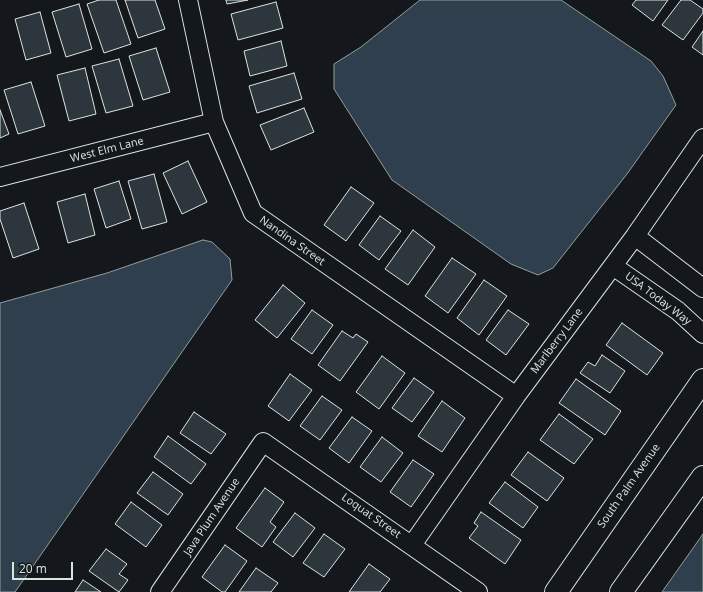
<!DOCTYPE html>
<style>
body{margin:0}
#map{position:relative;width:703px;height:592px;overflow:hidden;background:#14181c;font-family:"Open Sans",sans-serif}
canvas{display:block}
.scale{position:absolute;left:12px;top:562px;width:61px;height:18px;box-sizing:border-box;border:2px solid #d8e6dc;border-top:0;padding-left:5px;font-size:12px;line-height:14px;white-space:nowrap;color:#d8e6dc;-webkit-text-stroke:3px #14181c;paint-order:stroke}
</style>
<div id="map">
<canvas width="703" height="592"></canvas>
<div class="scale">20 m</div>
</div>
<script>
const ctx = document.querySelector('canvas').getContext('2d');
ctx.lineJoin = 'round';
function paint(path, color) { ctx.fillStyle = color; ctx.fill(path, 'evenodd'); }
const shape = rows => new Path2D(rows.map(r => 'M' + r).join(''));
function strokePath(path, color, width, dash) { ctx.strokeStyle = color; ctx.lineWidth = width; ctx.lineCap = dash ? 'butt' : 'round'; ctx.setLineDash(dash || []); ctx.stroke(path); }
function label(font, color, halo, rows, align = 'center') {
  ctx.font = font + ' "Open Sans",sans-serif'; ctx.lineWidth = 3; ctx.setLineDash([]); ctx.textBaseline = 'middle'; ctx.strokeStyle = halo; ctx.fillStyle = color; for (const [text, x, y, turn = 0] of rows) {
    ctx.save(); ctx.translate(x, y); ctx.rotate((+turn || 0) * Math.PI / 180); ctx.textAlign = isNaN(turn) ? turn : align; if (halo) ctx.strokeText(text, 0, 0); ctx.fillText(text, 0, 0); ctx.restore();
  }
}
const water = shape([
 [420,0,561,0,651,61,663,76,676,105,627,174,553,268,538,275,511,264,392,180,334,89,334,64,361,47,420,0],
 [203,240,212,242,230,259,232,280,15,592,0,592,0,303,107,273,203,240],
 [703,534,703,592,662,592,703,534]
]);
const building = shape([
 [99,0,116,0,131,44,104,53,87,4,99,0],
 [125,0,155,0,165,29,138,38,125,0],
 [226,0,248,0,227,4,226,0],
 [636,0,668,0,653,21,632,5,636,0],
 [681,0,690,0,703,9,703,13,683,40,662,25,681,0],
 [276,2,283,28,238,40,231,14,276,2],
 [79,4,92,49,66,57,52,12,79,4],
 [40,12,51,53,26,60,15,19,40,12],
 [703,31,703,55,692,47,703,31],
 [281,41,287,66,250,76,244,51,281,41],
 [156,48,170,92,143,100,129,56,156,48],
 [119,59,133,106,106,113,92,66,119,59],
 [85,68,96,114,69,121,57,75,85,68],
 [294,73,302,99,257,113,249,86,294,73],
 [31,82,45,126,18,134,4,90,31,82],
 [304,108,314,132,271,150,260,125,304,108],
 [0,110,9,134,0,138,0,110],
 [188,161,207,202,182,214,163,173,188,161],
 [154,174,167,222,142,229,128,181,154,174],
 [119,181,131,219,106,228,94,189,119,181],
 [351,187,374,203,346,241,324,225,351,187],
 [85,194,95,235,68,243,57,202,85,194],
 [24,203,39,249,13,258,0,219,0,211,24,203],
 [380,216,401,231,379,260,359,245,380,216],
 [413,230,435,247,408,285,385,269,413,230],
 [452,258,476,274,448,313,425,296,452,258],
 [484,280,507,296,479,335,457,318,484,280],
 [283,285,305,303,277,338,255,320,283,285],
 [312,310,333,325,312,354,291,339,312,310],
 [508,310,529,324,506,355,486,340,508,310],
 [622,323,663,353,647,375,606,345,622,323],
 [342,331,353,338,356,334,368,342,340,381,318,365,342,331],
 [602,355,625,371,610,393,580,373,588,362,595,366,602,355],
 [382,356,405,373,379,409,356,392,382,356],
 [290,374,312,390,289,421,268,406,290,374],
 [414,378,434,392,412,422,392,408,414,378],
 [576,379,621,411,605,435,559,403,576,379],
 [322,396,342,410,320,440,300,426,322,396],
 [442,401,465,418,442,452,418,436,442,401],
 [194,412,226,434,211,454,180,433,194,412],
 [559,414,593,439,574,464,540,440,559,414],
 [352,417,372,431,349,463,329,448,352,417],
 [168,436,206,464,191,484,154,457,168,436],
 [382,437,403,453,381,482,360,467,382,437],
 [528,452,564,478,547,501,511,475,528,452],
 [413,460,434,474,411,507,390,492,413,460],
 [153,472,183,494,168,515,137,493,153,472],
 [505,482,538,507,523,528,489,503,505,482],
 [265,488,284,502,270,522,276,527,262,547,236,528,265,488],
 [131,502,162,525,146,547,115,524,131,502],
 [481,512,521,540,505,564,469,538,478,526,474,523,481,512],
 [295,513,315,528,293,557,273,542,295,513],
 [324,534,345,549,324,577,303,563,324,534],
 [225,545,247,561,225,592,222,592,202,577,225,545],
 [106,549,127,564,119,574,128,580,119,592,89,571,106,549],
 [369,564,390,579,380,592,349,592,369,564],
 [256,568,278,583,271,592,239,592,256,568],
 [83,580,101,592,75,592,83,580]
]);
const street = shape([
 [188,0,214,122,253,213,516,396],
 [0,177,214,122],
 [635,236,703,288],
 [613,266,678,311,703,334],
 [412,545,516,396,635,236,703,138],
 [160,592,263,442,478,592]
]);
const secondary = shape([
 [556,592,703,380],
 [621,592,703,477]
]);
const streetNames = [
 ["West Elm Lane",107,150,-14],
 ["Nandina Street",292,241,35],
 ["USA Today Way",658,299,37],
 ["Marlberry Lane",557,341,-53],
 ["South Palm Avenue",629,486,-55],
 ["Loquat Street",371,516,35],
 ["Java Plum Avenue",212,517,-56]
];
paint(water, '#2f3f4d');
strokePath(water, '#939e99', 1);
paint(building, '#2c363c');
strokePath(building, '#d8e6dc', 1);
strokePath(street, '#d8e6dc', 20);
strokePath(secondary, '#d8e6dc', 24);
strokePath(street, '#14181c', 18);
strokePath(secondary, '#14181c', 22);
label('11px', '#d8e6dc', '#14181c', streetNames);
</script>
